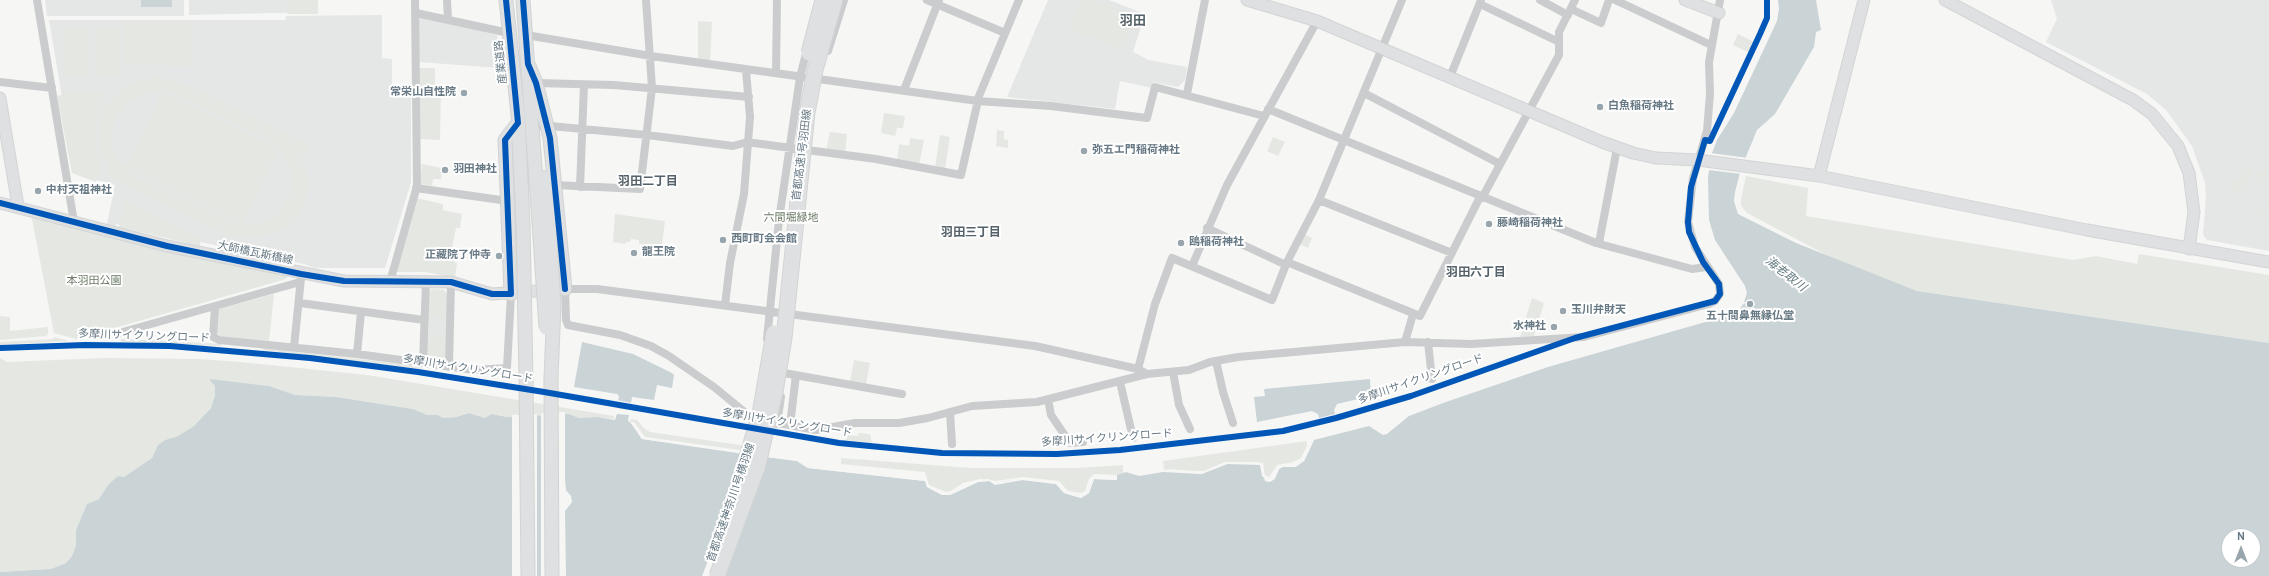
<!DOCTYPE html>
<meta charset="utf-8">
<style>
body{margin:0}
#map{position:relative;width:2269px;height:576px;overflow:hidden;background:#f6f6f5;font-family:Overpass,sans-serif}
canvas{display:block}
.north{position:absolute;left:2221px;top:528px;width:40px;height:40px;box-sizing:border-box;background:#fff;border:1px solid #c2c9ce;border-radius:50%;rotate:0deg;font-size:11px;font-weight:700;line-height:16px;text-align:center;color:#677984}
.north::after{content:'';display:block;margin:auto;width:14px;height:18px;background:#99a5ac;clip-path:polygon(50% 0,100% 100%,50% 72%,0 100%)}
</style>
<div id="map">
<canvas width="2269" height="576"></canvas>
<div class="north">N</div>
</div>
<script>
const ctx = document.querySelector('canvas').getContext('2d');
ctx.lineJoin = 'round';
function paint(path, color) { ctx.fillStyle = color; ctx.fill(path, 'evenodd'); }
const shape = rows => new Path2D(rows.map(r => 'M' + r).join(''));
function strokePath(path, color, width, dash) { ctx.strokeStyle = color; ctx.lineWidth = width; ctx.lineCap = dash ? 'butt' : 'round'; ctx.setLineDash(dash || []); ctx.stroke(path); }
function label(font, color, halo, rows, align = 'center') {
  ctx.font = font + ' Overpass,"Noto Sans JP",sans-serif'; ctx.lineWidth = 4; ctx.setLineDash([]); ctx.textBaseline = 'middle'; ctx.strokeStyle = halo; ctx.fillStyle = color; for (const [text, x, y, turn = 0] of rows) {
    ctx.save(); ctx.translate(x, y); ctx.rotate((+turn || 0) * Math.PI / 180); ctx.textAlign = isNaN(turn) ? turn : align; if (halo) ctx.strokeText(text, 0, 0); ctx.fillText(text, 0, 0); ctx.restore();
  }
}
const built = shape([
 [45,0,184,0,184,16,47,16],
 [189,0,315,0,315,12,189,15],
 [1048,0,1109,0,1145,14,1133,52,1149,60,1187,67,1185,80,1178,87,1153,82,1152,88,1120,81,1115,109,1007,97],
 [2051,0,2269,0,2269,251,2207,240,2203,235,2206,198,2205,183,2192,146,2166,110,2147,94,2046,42,2057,19],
 [382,15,382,58,392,59,392,85,411,86,411,182,385,268,315,268,304,264,116,224,115,227,107,224,115,185,75,174,49,20,285,20,286,16],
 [420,15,497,35,500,68,418,62,418,17],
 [429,318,446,318,446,337,428,337]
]);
const green = shape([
 [287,0,318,0,318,14,287,14],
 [1080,0,1093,0,1137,17,1124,50,1069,29],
 [698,21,712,22,710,61,698,61],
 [125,22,192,23,192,66,125,65],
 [64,27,89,27,89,78,64,77],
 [95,27,120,27,120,78,95,77],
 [1738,34,1754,42,1750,53,1733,45],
 [419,68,435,68,435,89,441,90,440,140,419,139],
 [155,77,180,82,309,146,304,157,298,154,307,175,307,192,303,208,293,221,282,229,269,234,251,238,231,236,105,175,108,167,103,156,99,140,100,127,105,110,101,108,104,104,108,106,120,91,131,84],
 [159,90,172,93,271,140,278,147,284,154,290,168,292,184,291,194,286,203,277,214,271,219,256,225,236,224,135,176,122,166,113,149,111,140,115,119,125,105,135,96],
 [162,92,278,149,241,224,125,167],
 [70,93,107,93,97,109,101,111,95,126,95,144,102,166,96,182,72,173,57,96],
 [884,113,905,116,903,128,897,128,895,136,881,133],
 [997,130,1004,131,1004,139,1008,140,1008,148,996,146],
 [830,132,847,134,845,154,826,151],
 [940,135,950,137,945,169,935,167],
 [1273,137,1285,142,1278,156,1267,151],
 [910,138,924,140,919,165,897,161,899,144,909,146],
 [422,164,442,168,441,179,433,179,432,185,434,186,420,184],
 [2269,168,2269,170,2243,197,2248,203,2245,204,2242,197,2256,183,2258,173],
 [2249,169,2252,173,2250,181,2238,192,2235,192,2230,187],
 [1746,176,1808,188,1806,216,2073,260,2096,256,2137,264,2139,254,2269,275,2269,343,1917,291,1834,259,1747,213,1741,206,1741,199],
 [416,198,443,204,443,210,462,214,460,228,456,228,451,253,455,253,454,262,457,263,455,278,426,272,396,272],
 [125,202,201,238,200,246,119,227],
 [2269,202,2269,205,2260,214,2265,220,2263,221,2252,210,2253,208,2258,213],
 [31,214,288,275,286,279,76,339,54,333],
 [615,214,665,221,661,252,642,250,643,244,639,244,639,240,631,239,630,242,626,242,625,244,613,242],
 [1304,234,1312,238,1308,248,1299,244],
 [432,289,444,290,448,295,447,359,443,362,430,361,426,355,428,294],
 [429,318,446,318,446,337,428,337],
 [274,294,269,341,219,336,216,333,218,309],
 [1532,298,1544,303,1534,336,1520,337],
 [0,316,10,317,10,331,48,327,48,334,46,336,0,340],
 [54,337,69,341,0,345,0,342,53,339],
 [121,339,191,342,221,344,221,346,121,342],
 [263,348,367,360,421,367,420,369,262,350],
 [0,358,7,362,104,358,199,359,241,362,367,375,614,416,614,419,598,417,579,418,569,414,507,417,491,414,485,418,469,413,456,417,443,418,438,415,427,415,413,409,336,397,295,395,269,386,210,380,215,386,215,395,211,408,194,426,178,436,165,440,158,445,152,458,124,477,108,485,99,499,87,504,76,530,76,546,72,556,66,563,51,569,0,572],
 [854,360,870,363,866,384,850,381],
 [631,419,637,420,645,429,650,432,754,447,754,452,645,437,634,422,630,422],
 [859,433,870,434,872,443,846,440,848,435,858,436],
 [1307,441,1307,446,1301,458,1293,462,1277,465,1269,477,1265,475,1263,463,1257,462,1225,462,1204,471,1164,470,1163,461],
 [841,458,971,468,1078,468,1123,465,1123,473,1117,475,1094,474,1089,479,1085,491,1081,493,1068,491,1059,481,1023,477,996,481,980,479,963,483,951,491,946,492,929,485,925,472,841,464]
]);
const water = shape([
 [141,0,172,0,172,7,141,7],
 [1778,0,1816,0,1821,30,1816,32,1814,47,1775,114,1757,130,1741,169,1735,192,1734,201,1738,214,1796,243,1917,291,2269,343,2269,576,0,576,0,572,51,569,66,563,72,556,76,546,76,530,87,504,99,499,108,485,118,476,124,477,152,458,158,445,165,440,178,436,194,426,211,408,215,395,215,386,209,379,269,386,295,395,336,397,413,409,427,415,438,415,443,418,456,417,469,413,485,418,491,414,507,417,569,414,579,418,598,417,615,420,617,414,629,415,628,421,631,423,642,439,797,461,808,468,925,481,927,487,942,495,950,495,978,482,989,481,999,484,1005,481,1023,480,1056,484,1064,493,1081,498,1089,493,1094,479,1117,480,1117,475,1126,472,1139,476,1169,471,1202,474,1227,464,1260,465,1262,476,1269,482,1272,481,1279,469,1282,467,1292,467,1304,461,1314,440,1369,426,1383,435,1387,434,1409,416,1443,403,1548,367,1730,315,1739,310,1744,303,1752,306,1752,302,1744,302,1747,293,1745,286,1715,240,1709,220,1708,177,1712,153,1717,140,1734,113,1777,21,1779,9],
 [2229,536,2253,536,2253,560,2229,560],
 [582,342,633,354,672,373,674,375,672,388,657,385,654,400,632,397,630,410,617,408,619,396,617,394,574,387],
 [1370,379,1371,396,1337,404,1334,410,1337,421,1321,425,1318,414,1312,411,1257,422,1254,397,1265,396,1264,389]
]);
const pier = shape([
 [1710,153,1748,158,1742,174,1708,170],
 [617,400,632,403,631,410,616,407],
 [565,412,565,479,566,490,571,496,572,502,565,511,566,576,541,576,541,413],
 [537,414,537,576,512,576,512,415],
 [1335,414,1337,421,1321,425,1319,418],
 [631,423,634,423,643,437,797,459,808,466,926,479,928,486,942,493,954,492,977,480,989,479,996,483,1023,478,1057,482,1065,491,1081,496,1087,492,1093,477,1115,478,1115,475,1117,475,1117,480,1094,479,1089,493,1081,498,1064,493,1056,484,1023,480,995,485,989,481,978,482,950,495,942,495,927,487,925,481,808,468,797,461,765,457,723,576,702,576,721,528,744,454,642,439],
 [1314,440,1304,461,1296,467,1283,467,1279,469,1275,479,1269,482,1265,481,1260,465,1256,464,1227,464,1201,474,1163,472,1164,470,1170,469,1201,472,1226,462,1257,462,1262,464,1264,476,1269,480,1273,478,1278,467,1299,463,1306,456,1312,441]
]);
const street = shape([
 [37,0,74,222],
 [447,0,448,20],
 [927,0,1005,33],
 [1540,0,1568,15],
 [1615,0,1711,45],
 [1480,4,1559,42],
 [1571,9,1601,23,1609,0],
 [416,13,509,33],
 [526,35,651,56,978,101,1051,106,1147,118,1155,87,1264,116],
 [828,51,844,0],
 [776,73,777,0],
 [1450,77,1481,0],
 [0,82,52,88],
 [536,83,614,85,749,97],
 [904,90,939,0],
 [1364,93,1500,164],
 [1187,94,1205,0],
 [1268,109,1596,243,1692,269,1707,267],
 [518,123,647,135,733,146,747,142,776,146,876,159,961,175,979,96,1019,0],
 [555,185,640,189,652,88,646,0],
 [580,187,584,85],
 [416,188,508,201],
 [1482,198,1559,55,1559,32,1575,0],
 [1319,200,1452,253],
 [1207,228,1286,265],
 [1599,243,1617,148],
 [1287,262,1420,316,1480,197],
 [1192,266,1227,185,1317,21],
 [390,282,417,186,415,0],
 [300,303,424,320],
 [725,305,730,263,744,194,750,117,746,70],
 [215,307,213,337,219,340,357,354,474,370,507,368,511,294],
 [119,333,300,282],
 [767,339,779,220,800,77,807,50],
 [1405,342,1413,314],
 [1428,342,1432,379],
 [294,347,301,278],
 [357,354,361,312],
 [1216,361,1223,392,1233,423],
 [423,363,426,281],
 [449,367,451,282],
 [1138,369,1155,304,1172,258,1272,300,1287,262,1319,200,1402,0],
 [1173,372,1179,405,1190,429],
 [784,373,902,394],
 [1147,374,1138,369,1035,346,597,289,565,289,566,320,568,325,620,335,651,346,669,356,714,387,752,418,816,430,855,423,899,423,928,418,972,406,1037,402,1147,374,1189,370,1210,362,1238,357,1405,342,1471,344,1584,337,1709,304,1715,301,1720,294,1719,284,1695,247,1688,222,1693,178,1707,131,1710,94,1709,62,1720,0],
 [1120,382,1133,438],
 [1048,399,1051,415,1070,443,1083,442],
 [950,412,952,444],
 [777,424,781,397],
 [790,425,796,375]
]);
const secondary = shape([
 [1247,0,1317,21,1602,142,1633,153,1656,158,1698,160,1819,176,2087,230,2269,262],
 [1685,0,1719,13],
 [1945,0,2133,100,2152,114,2178,146,2189,173,2194,212,2189,249],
 [0,98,18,206],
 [1819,176,1864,0],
 [0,203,167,246,344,281,451,282,492,294,550,290]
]);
const primary = shape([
 [506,0,518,115,523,224],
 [523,0,539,222],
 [528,64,536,83,550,138,565,289],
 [544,178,549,221],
 [511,294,505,140,518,123],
 [526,378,528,576],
 [551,378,552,576]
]);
const primaryBridge = shape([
 [549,221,554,305,551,378],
 [539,222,546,328],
 [523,224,526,378]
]);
const highwayBridge = shape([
 [809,53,823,0],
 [730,513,760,414,774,333],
 [717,576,757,468,775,392,784,338,807,113,815,70,835,0]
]);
const cycleway = shape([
 [523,0,528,64,536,83,550,138,565,289],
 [0,203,167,246,301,274,344,281,451,282,492,294,511,294,505,140,518,123,506,0],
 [0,348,85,345,170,346,310,358,418,372,544,392,839,443,942,453,1057,454,1120,450,1283,431,1336,418,1411,396,1575,338,1715,301,1720,294,1719,284,1703,262,1689,232,1688,222,1691,187,1705,140,1710,141,1760,34,1767,18,1767,0]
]);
const markers = [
 [464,93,4,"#99a5ac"],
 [1600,107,4,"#99a5ac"],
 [1084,151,4,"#99a5ac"],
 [445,170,4,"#99a5ac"],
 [38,191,4,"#99a5ac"],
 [1489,224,4,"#99a5ac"],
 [723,240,4,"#99a5ac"],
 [1181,243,4,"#99a5ac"],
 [634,253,4,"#99a5ac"],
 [499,256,4,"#99a5ac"],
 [1750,304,4,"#99a5ac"],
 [1563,311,4,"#99a5ac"],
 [1554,327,4,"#99a5ac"]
];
const streetNames = [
 ["産業道路",502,62,-96],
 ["首都高速1号羽田線",803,155,-83],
 ["大師橋瓦斯橋線",255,254,12],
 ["多摩川サイクリングロード",144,337,2],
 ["多摩川サイクリングロード",468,370,9],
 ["多摩川サイクリングロード",1421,380,-19],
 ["多摩川サイクリングロード",787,424,9],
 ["多摩川サイクリングロード",1107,439,-4],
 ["首都高速神奈川1号横羽線",732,503,-71]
];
const poiNames = [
 ["常栄山自性院",456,93,"right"],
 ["白魚稲荷神社",1608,107],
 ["弥五エ門稲荷神社",1092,151],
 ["羽田神社",453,170],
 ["中村天祖神社",46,191],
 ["藤崎稲荷神社",1497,224],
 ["西町町会会館",731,240],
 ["鴎稲荷神社",1189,243],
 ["龍王院",642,253],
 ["正藏院了仲寺",491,256,"right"],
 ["玉川弁財天",1571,311],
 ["五十間鼻無縁仏堂",1750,317,"center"],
 ["水神社",1546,327,"right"]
];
const parkNames = [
 ["六間堀緑地",791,219],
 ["本羽田公園",94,282]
];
const neighbourhoodNames = [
 ["羽田二丁目",648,183],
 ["羽田三丁目",971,234],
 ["羽田六丁目",1476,274]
];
const waterNames = [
 ["海老取川",1785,275,38]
];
const quarterNames = [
 ["羽田",1133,22]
];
paint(built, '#e5e6e6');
paint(green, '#e5e8e2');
paint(water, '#cad3d6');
paint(pier, '#f6f6f5');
strokePath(secondary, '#d3d4d5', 13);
strokePath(primary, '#d2d3d3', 15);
strokePath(street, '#cbcccd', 8);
strokePath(secondary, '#dfe0e1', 11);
strokePath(primary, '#dfe0e1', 13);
strokePath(primaryBridge, '#d2d3d3', 15, []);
strokePath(highwayBridge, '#d3d4d4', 17, []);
strokePath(primaryBridge, '#dfe0e1', 13);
strokePath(highwayBridge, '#dfe0e1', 15);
strokePath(cycleway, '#0057b8', 6);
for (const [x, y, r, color] of markers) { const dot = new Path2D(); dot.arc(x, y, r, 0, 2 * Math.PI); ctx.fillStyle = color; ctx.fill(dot); strokePath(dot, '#fff', 1.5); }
label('11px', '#677984', '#fff', streetNames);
label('bold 11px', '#677984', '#fff', poiNames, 'left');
label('11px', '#6c7b66', '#fff', parkNames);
label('bold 12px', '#556269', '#fff', neighbourhoodNames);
label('italic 12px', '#637a80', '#fff', waterNames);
label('bold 13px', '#556269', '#fff', quarterNames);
</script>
